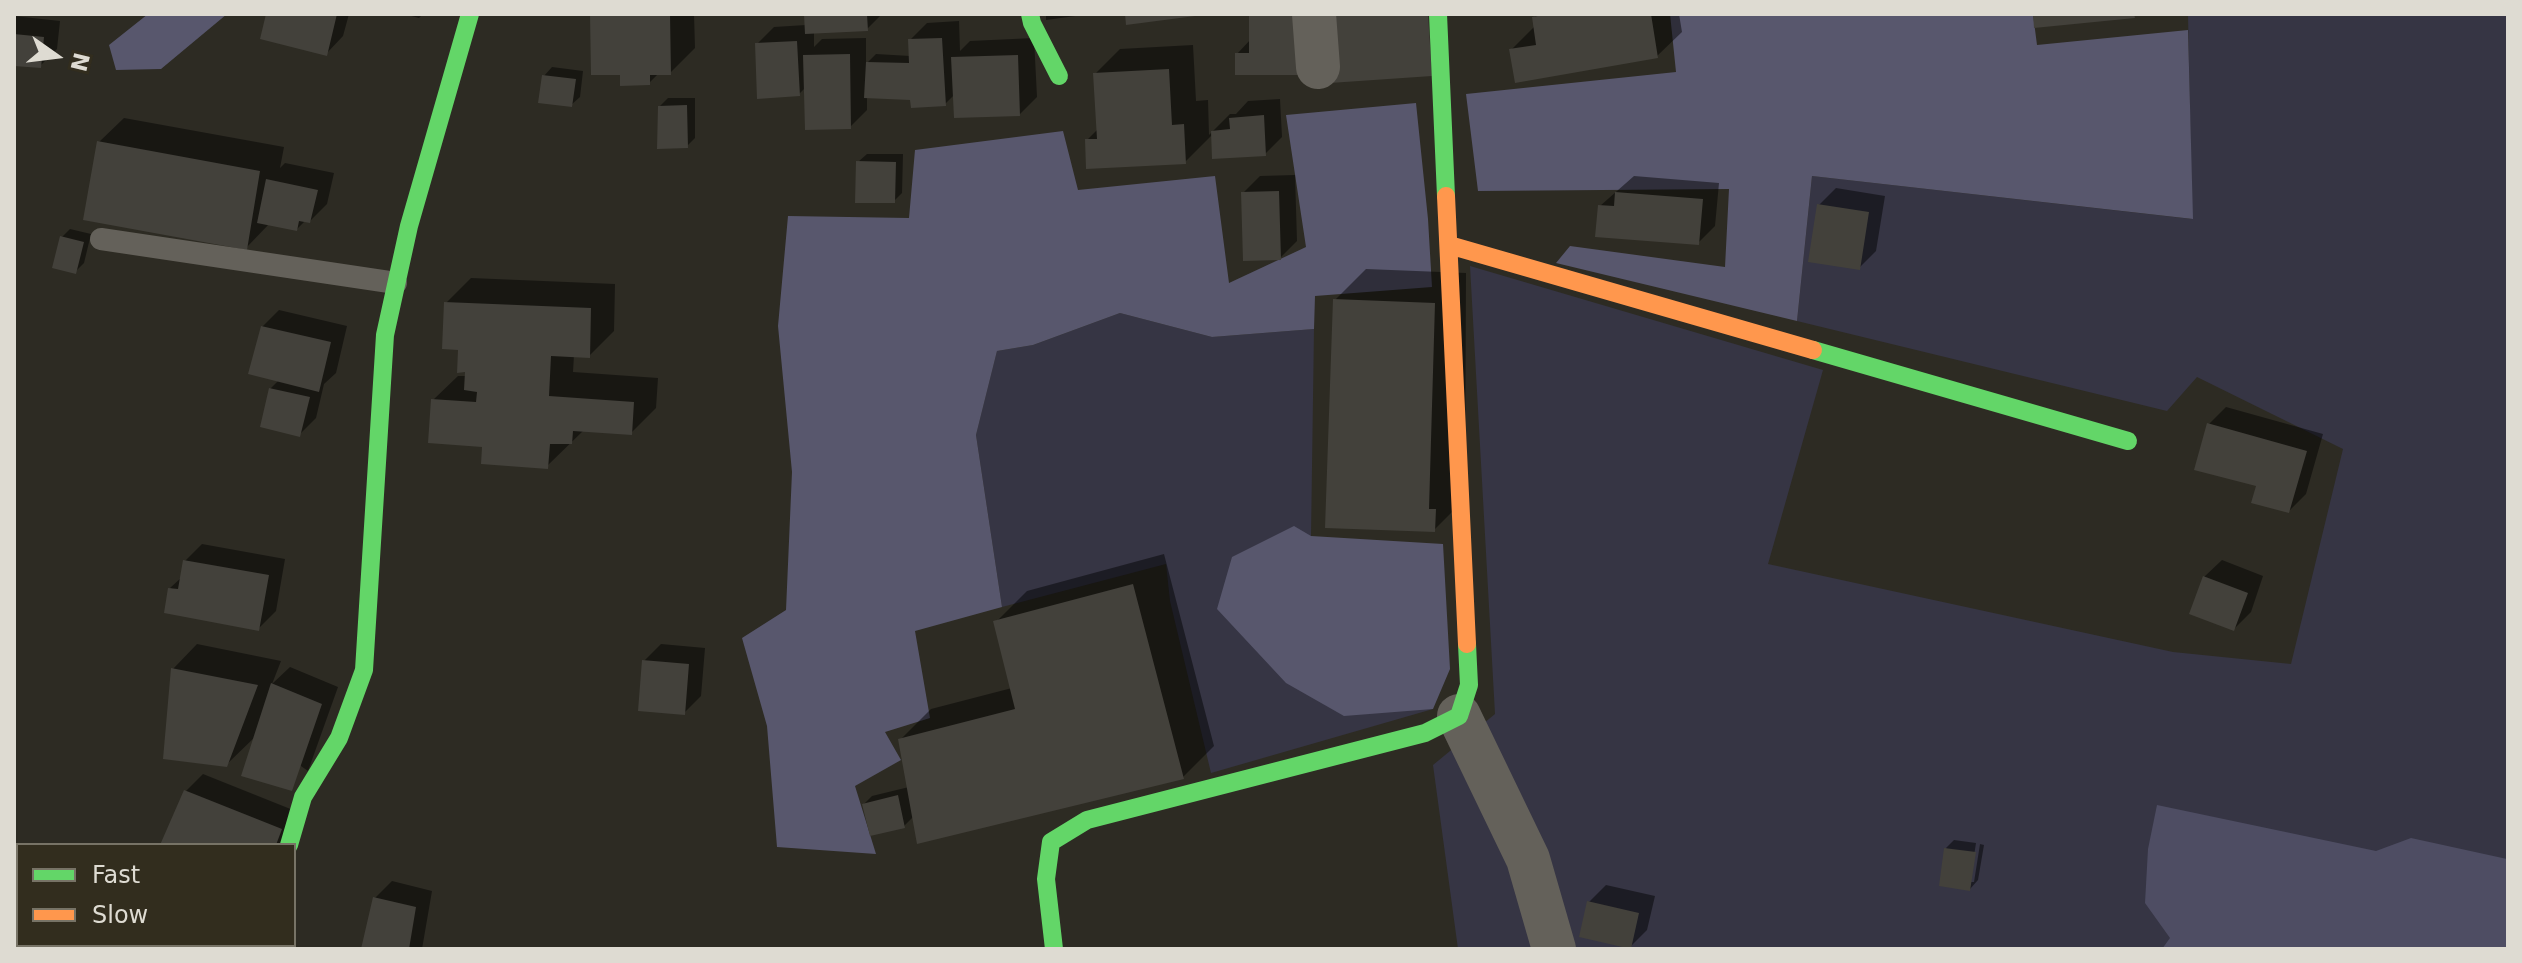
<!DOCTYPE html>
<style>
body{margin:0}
#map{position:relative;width:2522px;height:963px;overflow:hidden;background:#2d2b23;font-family:"DejaVu Sans",sans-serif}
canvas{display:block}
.frame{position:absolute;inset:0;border:16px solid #dedbd2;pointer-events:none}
.legend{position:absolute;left:16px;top:843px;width:280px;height:104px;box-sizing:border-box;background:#322d1e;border:2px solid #777366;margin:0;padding:10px 14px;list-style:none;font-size:24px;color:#dedbd2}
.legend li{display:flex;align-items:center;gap:16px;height:40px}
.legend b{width:40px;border:2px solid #777366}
.north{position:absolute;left:16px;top:16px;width:80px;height:80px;-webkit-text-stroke:6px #322d1e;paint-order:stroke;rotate:104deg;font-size:22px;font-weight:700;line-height:32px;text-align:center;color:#dedbd2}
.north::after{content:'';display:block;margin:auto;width:28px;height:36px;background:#dedbd2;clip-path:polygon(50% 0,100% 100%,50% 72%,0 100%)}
</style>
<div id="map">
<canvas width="2522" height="963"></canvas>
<div class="frame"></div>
<ul class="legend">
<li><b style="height:10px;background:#63d668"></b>Fast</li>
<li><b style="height:10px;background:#ff974d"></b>Slow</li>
</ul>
<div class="north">N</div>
</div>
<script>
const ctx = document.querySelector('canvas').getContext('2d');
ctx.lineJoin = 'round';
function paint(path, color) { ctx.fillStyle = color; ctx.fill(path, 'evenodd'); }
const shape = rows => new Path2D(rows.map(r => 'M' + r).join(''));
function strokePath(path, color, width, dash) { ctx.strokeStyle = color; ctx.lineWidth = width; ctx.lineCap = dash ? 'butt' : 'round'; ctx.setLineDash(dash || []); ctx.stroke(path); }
const green = shape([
 [2188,14,2508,14,2508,949,1458,949,1433,765,1495,714,1470,266,1823,370,1768,564,2173,652,2291,664,2343,449,2197,377,2167,411,1797,321,1812,176,2192,219],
 [1120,313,1212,337,1314,329,1311,536,1433,709,1211,773,1170,601,1166,564,1002,607,976,435,997,351,1033,345]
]);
const forest = shape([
 [148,14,227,14,161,69,116,70,109,45],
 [1670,14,2033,14,2037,45,2188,30,2193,219,1812,176,1797,321,1556,263,1570,246,1725,267,1729,189,1478,191,1466,94,1676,72],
 [1416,103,1428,219,1432,287,1315,296,1314,329,1212,337,1120,313,1033,345,997,351,976,435,1002,607,915,631,930,718,885,732,901,760,855,786,876,854,777,847,767,726,742,638,786,610,792,472,778,326,788,216,909,218,915,150,1063,131,1078,190,1215,176,1229,283,1306,247,1286,115],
 [1294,526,1311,536,1443,544,1450,669,1433,709,1344,716,1286,683,1217,609,1232,557]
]);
const water = shape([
 [2157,805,2376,851,2411,838,2507,859,2508,949,2162,949,2170,938,2145,903,2148,849]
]);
const shadow = shape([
 [268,14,349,14,343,36,326,54],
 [404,14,423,14,419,18],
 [592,14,694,14,695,48,670,73,659,73,649,83,622,73],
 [806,14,882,14,867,29,814,32,814,47,822,39,866,38,866,64,876,54,910,56,910,40,927,23,959,21,960,51,970,41,1034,38,1037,97,1020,114,955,94,945,104,912,95,867,96,867,110,850,127,806,87,799,94,757,44,774,27,806,25],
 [1046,14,1090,14,1046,20],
 [1251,14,1323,56,1237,54,1251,39],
 [1537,14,1679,14,1682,32,1657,56,1511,50,1535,26,1534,18],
 [14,16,60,21,57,49,40,66,14,64],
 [1193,45,1196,101,1208,100,1209,135,1230,114,1236,114,1248,101,1280,99,1282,137,1265,154,1213,134,1185,162,1087,140,1098,129,1096,73,1120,49],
 [552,67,583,71,580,97,571,105,544,76],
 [668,98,695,98,695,138,687,146,660,106],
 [124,118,284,147,280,168,285,163,334,173,327,204,310,221,306,220,297,229,270,223,246,248,99,142],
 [867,154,903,154,902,193,894,201,858,162],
 [1295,175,1297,241,1280,258,1243,193,1260,176],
 [1634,176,1719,183,1715,226,1698,243,1600,206],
 [1836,188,1885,196,1876,251,1859,268,1819,205],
 [70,229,91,234,84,263,76,271,62,237],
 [1366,269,1466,273,1465,499,1434,530,1335,300],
 [471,278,615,284,614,331,589,356,574,355,573,372,658,378,656,408,631,433,584,430,547,466,484,445,433,400,458,376,466,376,446,303],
 [279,310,347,326,336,373,324,384,316,418,299,435,270,389,279,380,262,327],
 [2226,407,2323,434,2306,494,2289,511,2258,485,2209,424],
 [202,544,285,559,276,611,259,628,170,588,182,577,185,561],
 [1164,554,1214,746,1183,777,914,816,904,826,864,804,872,796,909,787,900,740,931,709,1012,688,996,622,1027,591],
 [2222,560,2263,576,2251,612,2234,629,2204,577],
 [197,644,281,661,272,684,290,667,338,687,308,771,257,735,226,765,173,669],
 [661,644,705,648,701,696,684,713,644,661],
 [203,774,298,812,285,845,162,845,186,791],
 [1954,840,1976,843,1970,882,1974,882,1980,844,1984,845,1978,880,1970,889,1946,848],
 [392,881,432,891,422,949,363,949,375,898],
 [1606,885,1655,896,1647,930,1630,947,1589,902]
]);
const building = shape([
 [266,14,337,14,327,56,260,39],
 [590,14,670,14,671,75,650,75,650,85,620,86,620,75,591,75],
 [804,14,867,14,868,31,805,34],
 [1125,14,1195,14,1195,16,1126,25],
 [1249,14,1307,14,1307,75,1235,75,1235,53,1249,53],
 [1326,14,1428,14,1432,76,1330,83],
 [1549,14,1651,14,1658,58,1515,83,1509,49,1536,45,1532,17],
 [2033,14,2134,14,2135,18,2034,28],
 [14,34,44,37,41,68,14,66],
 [942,38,946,106,911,108,910,100,864,98,866,62,909,63,908,39],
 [797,41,800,96,757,99,755,43],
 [850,54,851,129,805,130,803,55],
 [1018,55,1020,116,954,118,951,57],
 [1169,69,1172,125,1184,124,1186,164,1086,169,1085,139,1097,139,1093,73],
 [542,75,576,79,572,107,538,103],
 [687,105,688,148,657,149,658,106],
 [1264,115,1266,156,1212,159,1211,131,1230,129,1229,118],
 [97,141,260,171,247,250,83,220],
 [856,161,896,162,895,203,855,203],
 [266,179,318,190,310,223,299,221,297,231,257,223],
 [1279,191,1281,260,1243,261,1241,192],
 [1615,192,1703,199,1699,245,1595,237,1598,205,1614,206],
 [1817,204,1869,212,1860,270,1808,262],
 [60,236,84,242,76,274,52,268],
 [1333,299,1435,303,1429,509,1436,509,1435,532,1325,528],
 [444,302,591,308,590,358,551,356,549,396,634,402,632,435,573,431,572,444,550,444,548,469,481,464,482,447,428,443,431,399,476,402,477,392,464,390,465,372,457,373,458,350,442,349],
 [261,326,331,342,319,392,248,374],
 [269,388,310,397,300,437,260,427],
 [2207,423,2307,451,2289,513,2251,503,2256,486,2194,470],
 [183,560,269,575,259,631,164,613,168,588,178,589],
 [2203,576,2248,593,2234,631,2189,614],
 [1133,584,1184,779,917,844,898,739,1015,709,993,621],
 [642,660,689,664,685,715,638,711],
 [171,668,258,685,227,767,163,759],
 [271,683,322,704,292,791,241,776],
 [184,790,282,829,276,845,160,845],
 [898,795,905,828,870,836,862,804],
 [1944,848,1976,852,1970,891,1939,886],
 [373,897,416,907,409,949,361,949],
 [1587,901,1639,913,1631,949,1579,937]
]);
const lane = shape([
 [101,239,396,283]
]);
const street = shape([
 [1314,14,1318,67],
 [1459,716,1528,859,1554,949],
 [250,949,252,945]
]);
const fast = shape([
 [1030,14,1032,23,1059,76],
 [1438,14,1446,196],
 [1813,350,2128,441],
 [289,845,303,797,339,738,364,670,385,335,409,226,470,14],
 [1054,949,1046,879,1051,842,1087,820,1425,733,1459,716,1469,685,1467,644]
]);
const slow = shape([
 [1446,196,1467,644],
 [1449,245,1813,350]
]);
paint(green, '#363544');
paint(forest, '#58576d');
paint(water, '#4e4d63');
paint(shadow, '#0007');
paint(building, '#43413b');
strokePath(lane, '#64615a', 22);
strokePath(street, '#64615a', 44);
strokePath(fast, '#63d668', 18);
strokePath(slow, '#ff974d', 18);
</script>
